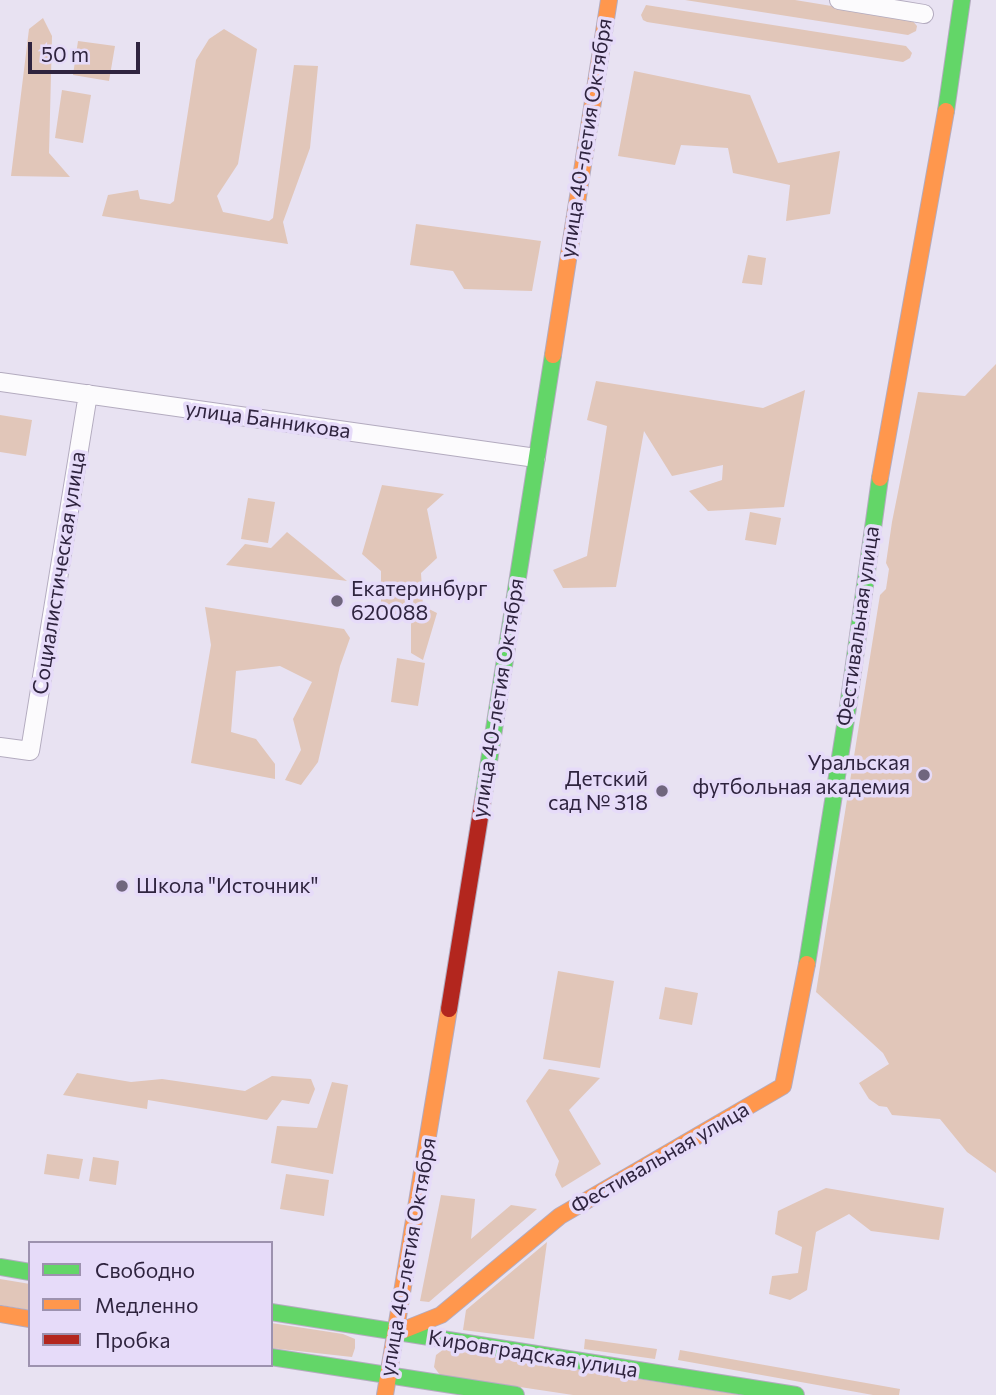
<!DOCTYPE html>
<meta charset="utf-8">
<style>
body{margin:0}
#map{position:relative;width:996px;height:1395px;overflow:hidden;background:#e8e2f2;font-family:Commissioner,sans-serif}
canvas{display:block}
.legend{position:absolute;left:28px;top:1241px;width:245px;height:126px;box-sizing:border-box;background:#e6dbf9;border:2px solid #9d92af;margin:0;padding:9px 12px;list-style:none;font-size:21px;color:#2f243f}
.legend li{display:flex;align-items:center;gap:14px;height:35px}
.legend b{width:35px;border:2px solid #9d92af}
.scale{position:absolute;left:28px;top:42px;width:112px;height:32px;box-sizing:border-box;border:4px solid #2f243f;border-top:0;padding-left:9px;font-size:21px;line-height:24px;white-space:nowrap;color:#2f243f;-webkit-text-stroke:5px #e6dbf9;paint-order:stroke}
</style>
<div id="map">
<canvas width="996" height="1395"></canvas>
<ul class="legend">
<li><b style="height:9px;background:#63d668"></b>Свободно</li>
<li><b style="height:9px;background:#ff974d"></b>Медленно</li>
<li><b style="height:9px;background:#b3261e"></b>Пробка</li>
</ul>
<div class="scale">50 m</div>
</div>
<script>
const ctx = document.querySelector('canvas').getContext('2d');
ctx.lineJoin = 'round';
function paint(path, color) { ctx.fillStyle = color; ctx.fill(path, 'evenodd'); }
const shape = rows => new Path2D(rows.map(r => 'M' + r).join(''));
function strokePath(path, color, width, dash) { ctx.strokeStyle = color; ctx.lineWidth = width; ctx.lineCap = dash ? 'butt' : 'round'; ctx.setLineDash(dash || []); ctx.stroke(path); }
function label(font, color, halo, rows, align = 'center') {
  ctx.font = font + ' Commissioner,sans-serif'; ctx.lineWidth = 7; ctx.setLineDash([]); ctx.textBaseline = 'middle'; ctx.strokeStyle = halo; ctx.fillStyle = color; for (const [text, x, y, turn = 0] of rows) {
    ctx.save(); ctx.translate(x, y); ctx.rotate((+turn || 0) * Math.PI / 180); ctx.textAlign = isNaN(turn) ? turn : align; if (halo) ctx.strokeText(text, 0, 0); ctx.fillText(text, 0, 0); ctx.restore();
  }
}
const green = shape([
 [685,0,795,0,911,19,917,26,916,31,908,35],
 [646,5,906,46,912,53,910,58,903,62,647,22,643,20,641,15],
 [43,18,52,36,49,153,70,177,11,176,29,29],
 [224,29,257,49,238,164,217,196,223,212,269,221,273,218,294,65,318,66,310,148,283,222,288,244,102,216,108,195,138,190,140,199,170,204,174,201,196,60,209,39],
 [78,41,115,46,109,81,73,75],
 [634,71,750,95,778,163,840,151,830,214,786,221,790,185,733,173,728,148,681,145,675,165,618,156],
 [62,90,91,95,83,143,55,138],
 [416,224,541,241,532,291,464,289,453,271,410,265],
 [748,255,766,258,762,285,742,283],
 [996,364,996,1173,967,1152,940,1119,892,1115,887,1107,879,1106,869,1099,859,1083,889,1064,883,1053,816,992,880,595,886,589,889,569,886,563,892,522,918,392,965,396],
 [596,381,763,408,805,390,784,507,708,511,689,491,722,480,723,465,672,476,644,431,616,587,563,588,553,570,587,556,607,426,587,420],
 [0,415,32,420,26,456,0,452],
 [382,485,444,494,427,509,437,558,421,573,423,606,437,613,423,660,411,653,411,617,381,612,381,571,362,554],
 [248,498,275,502,268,543,241,539],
 [750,512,781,518,776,545,745,540],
 [287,532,347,581,226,565,245,544,271,548],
 [205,607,344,629,350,638,340,666,318,762,301,785,285,780,301,750,293,719,312,682,280,666,236,671,231,732,256,739,275,764,275,779,191,763,211,645],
 [397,658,425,663,418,706,391,702],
 [558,971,614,981,600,1068,543,1059],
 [665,987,698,993,692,1025,659,1019],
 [549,1069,600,1078,569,1110,601,1164,562,1188,555,1175,559,1161,526,1101],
 [77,1073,131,1082,162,1079,245,1091,272,1076,311,1079,315,1089,309,1104,282,1100,267,1120,148,1100,147,1109,63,1095],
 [332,1082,348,1085,333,1174,271,1163,277,1126,317,1128],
 [47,1154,83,1159,79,1179,44,1174],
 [93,1157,119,1161,116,1185,89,1181],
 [286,1174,329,1180,324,1216,280,1209],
 [826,1188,944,1208,939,1240,871,1231,849,1214,816,1232,807,1290,790,1300,769,1294,772,1276,798,1273,802,1247,775,1234,778,1211],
 [441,1195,475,1199,471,1239,511,1205,537,1209,429,1302,420,1301],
 [547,1242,534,1339,463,1330,466,1310],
 [0,1279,30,1284,30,1310,0,1305],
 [271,1323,343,1334,355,1339,355,1348,352,1357,271,1348],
 [585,1339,657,1349,655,1359,584,1349],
 [444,1349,741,1395,573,1395,440,1375,434,1367,436,1355],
 [680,1350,900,1389,899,1395,873,1395,678,1360]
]);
const street = shape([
 [839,0,924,14],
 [0,382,536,458],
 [0,747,30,751,88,394]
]);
const fast = shape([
 [946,111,962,0],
 [483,799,553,355],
 [807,964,848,707,880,478],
 [0,1267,30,1272],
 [271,1312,796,1395],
 [271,1357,516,1395]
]);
const slow = shape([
 [553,355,609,0],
 [880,478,946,111],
 [0,1314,30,1319],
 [396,1333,441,1315,560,1216,783,1086,807,964],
 [385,1395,449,1009]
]);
const jam = shape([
 [449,1009,483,799]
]);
const markers = [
 [337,601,7,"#70667e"],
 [924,775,7,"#70667e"],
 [662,791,7,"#70667e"],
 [122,886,7,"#70667e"]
];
const streetNames = [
 ["улица 40-летия Октября",586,138,-81],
 ["улица Банникова",268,420,8],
 ["Социалистическая улица",59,573,-81],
 ["Фестивальная улица",858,626,-82],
 ["улица 40-летия Октября",498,698,-81],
 ["Фестивальная улица",660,1158,-30],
 ["улица 40-летия Октября",408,1257,-80],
 ["Кировградская улица",533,1354,9]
];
const poiNames = [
 ["Екатеринбург",351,589],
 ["620088",351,613],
 ["Уральская",910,763,"right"],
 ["футбольная академия",910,787,"right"],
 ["Детский",648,779,"right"],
 ["сад № 318",648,803,"right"],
 ["Школа \"Источник\"",136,886]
];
paint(green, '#e1c6b9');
strokePath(street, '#b3abbf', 20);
strokePath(fast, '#b3abbf', 18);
strokePath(slow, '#b3abbf', 18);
strokePath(jam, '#b3abbf', 18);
strokePath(street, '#fcfbfd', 18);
strokePath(fast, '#63d668', 16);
strokePath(slow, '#ff974d', 16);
strokePath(jam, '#b3261e', 16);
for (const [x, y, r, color] of markers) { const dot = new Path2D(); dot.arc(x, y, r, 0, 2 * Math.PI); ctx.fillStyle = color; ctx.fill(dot); strokePath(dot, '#e6dbf9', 2.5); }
label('21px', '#2f243f', '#e6dbf9', streetNames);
label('21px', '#2f243f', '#e6dbf9', poiNames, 'left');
</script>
